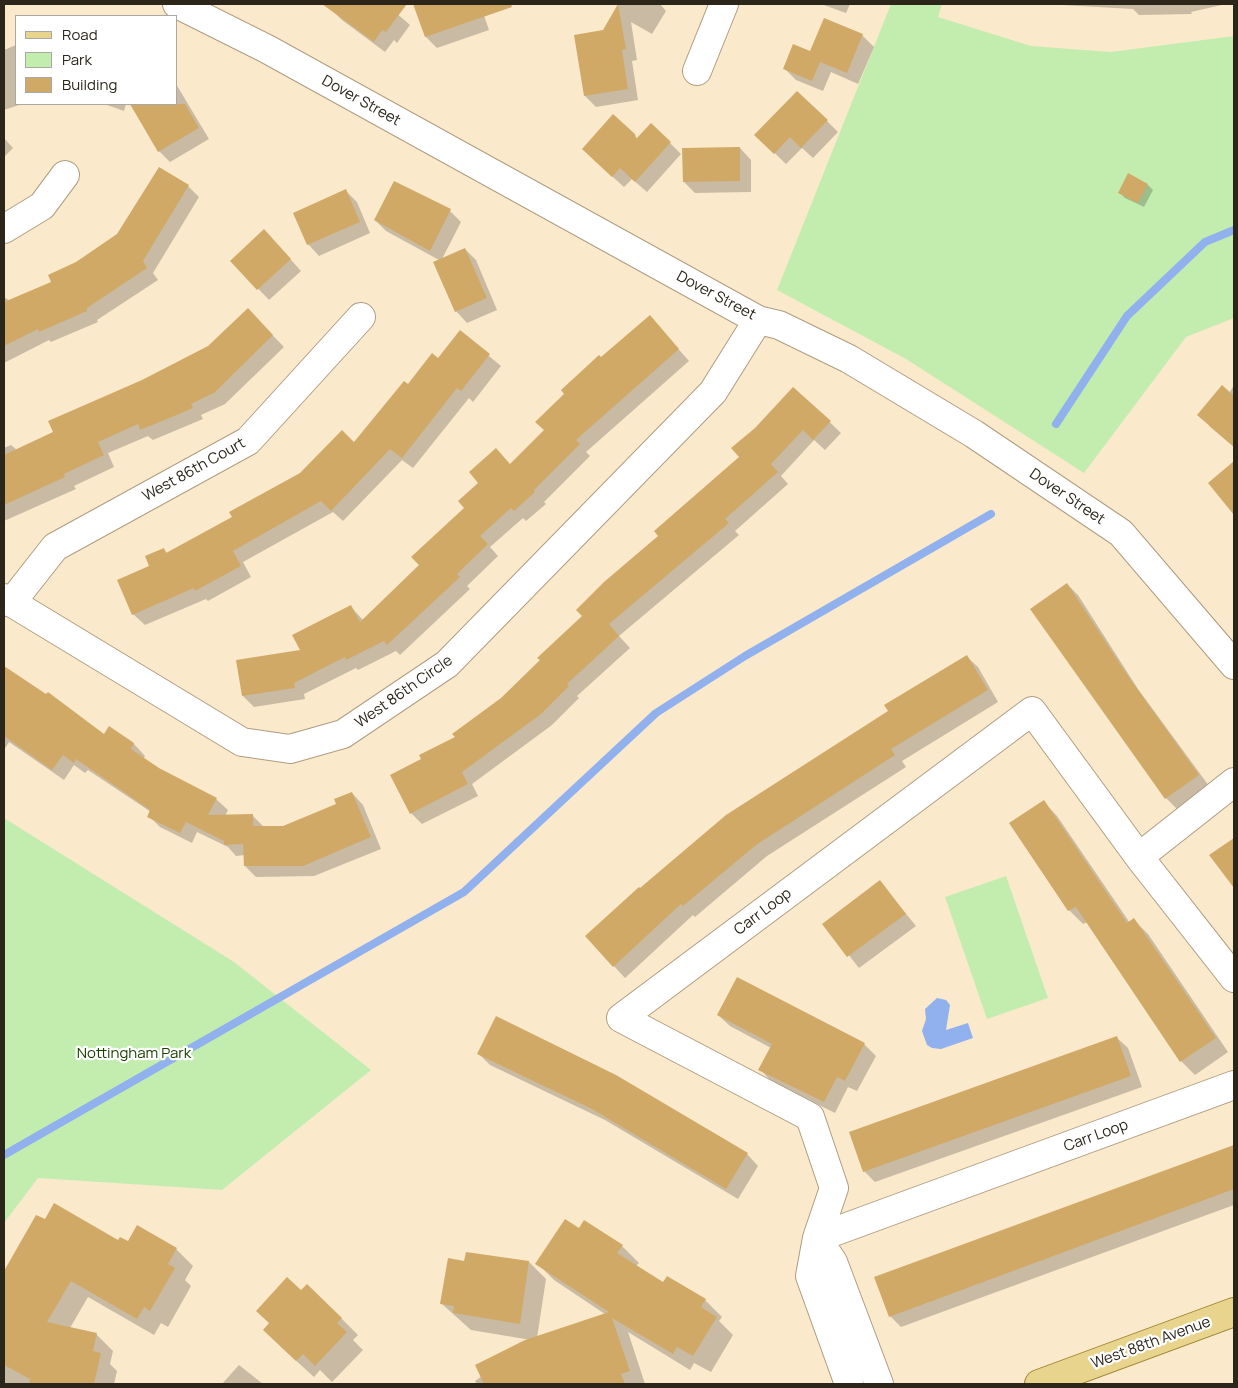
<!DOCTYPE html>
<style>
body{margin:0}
#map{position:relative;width:1238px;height:1388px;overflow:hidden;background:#fbe9cc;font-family:Manrope,sans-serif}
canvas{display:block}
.frame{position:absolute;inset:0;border:5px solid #2b251a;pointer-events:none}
.legend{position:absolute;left:15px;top:15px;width:162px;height:90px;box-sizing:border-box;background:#fff;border:1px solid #aaa8a3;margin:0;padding:6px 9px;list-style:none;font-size:15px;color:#2b251a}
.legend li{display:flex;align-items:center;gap:10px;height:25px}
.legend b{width:25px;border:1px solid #aaa8a3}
</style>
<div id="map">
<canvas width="1238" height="1388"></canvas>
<div class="frame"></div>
<ul class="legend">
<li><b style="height:6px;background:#e9d48e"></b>Road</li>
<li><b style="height:14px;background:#c3edaf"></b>Park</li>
<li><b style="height:14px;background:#d0a967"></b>Building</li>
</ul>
</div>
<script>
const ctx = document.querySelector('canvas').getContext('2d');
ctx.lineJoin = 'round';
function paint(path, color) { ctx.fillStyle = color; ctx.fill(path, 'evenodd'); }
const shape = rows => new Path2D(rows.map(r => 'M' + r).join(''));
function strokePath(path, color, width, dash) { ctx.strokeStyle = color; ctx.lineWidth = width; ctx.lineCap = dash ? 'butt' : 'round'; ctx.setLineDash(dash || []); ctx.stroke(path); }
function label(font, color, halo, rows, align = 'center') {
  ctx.font = font + ' Manrope,sans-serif'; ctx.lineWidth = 4.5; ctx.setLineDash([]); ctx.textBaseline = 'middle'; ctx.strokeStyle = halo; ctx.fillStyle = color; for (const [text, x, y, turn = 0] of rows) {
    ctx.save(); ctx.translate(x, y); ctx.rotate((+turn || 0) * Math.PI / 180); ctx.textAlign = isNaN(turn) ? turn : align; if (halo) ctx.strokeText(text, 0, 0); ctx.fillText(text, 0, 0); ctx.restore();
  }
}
const green = shape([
 [891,4,942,4,938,17,1031,46,1111,52,1234,36,1234,318,1186,337,1084,473,906,359,777,290],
 [4,818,234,962,371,1070,222,1190,38,1178,4,1223],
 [1006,876,1048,998,987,1019,945,897]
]);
const water = shape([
 [937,998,946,1000,950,1005,946,1030,968,1023,973,1038,941,1049,932,1048,927,1045,922,1031,926,1019,925,1009]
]);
const shadow = shape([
 [335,4,386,4,410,25,397,43,394,40,385,52,342,20,331,9],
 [415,4,480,4,489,30,437,48,426,37],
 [619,4,660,4,666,11,652,34,631,22,637,60,632,61,638,100,596,107,585,96,604,32],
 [821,4,850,4,846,13],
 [1044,4,1226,4,1191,12,1192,14,1139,15,1133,9],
 [862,35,874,47,858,84,831,72,823,91,796,80,785,69,811,53],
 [16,45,16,104,22,104,4,110,4,50],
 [176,84,209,139,170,162,159,151,130,104,176,104],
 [104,104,126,104,124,111],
 [827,121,838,132,813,158,802,148,786,164,756,135],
 [634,135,638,139,670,143,681,154,647,192,632,179,624,187,594,160],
 [4,138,13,148,4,157],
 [740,148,751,160,751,192,695,193,684,182],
 [1148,185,1153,190,1144,207,1125,198,1119,192],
 [188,186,199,197,153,273,158,280,97,320,98,322,51,342,49,340,4,363,4,297,10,301,52,283],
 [346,191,357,202,370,233,319,256,308,244],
 [450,211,461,222,442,259,465,249,476,260,497,310,467,323,456,311,439,260,386,231,375,220],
 [275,242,301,271,269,300,232,261],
 [248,310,284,347,225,404,201,415,203,419,153,440,148,436,108,453,114,467,74,486,76,489,4,521,4,448,11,445,17,450,54,432,142,381,209,347],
 [650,317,689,361,586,452,590,456,544,502,546,504,526,521,523,518,490,547,498,556,467,586,470,589,400,655,396,651,358,670,356,668,304,694,305,699,254,707,243,696,238,661,301,651,351,607,363,620,420,565,511,465,545,430,601,358],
 [460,332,501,366,473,402,469,398,413,468,402,460,343,521,333,512,243,562,251,577,208,601,206,599,145,625,133,614,151,566,164,550,168,554,234,517,354,444,408,386,438,360],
 [1234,385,1234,447,1209,426],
 [794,388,841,433,825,450,814,440,781,476,788,484,735,531,739,535,619,636,630,648,577,696,579,698,552,725,472,784,478,796,422,824,411,813,422,760,457,738,502,699,740,457,756,429],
 [1067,584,1078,595,1138,689,1209,786,1177,809,1166,798],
 [966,656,978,667,998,702,902,761,906,767,767,856,695,917,693,915,625,978,586,936,640,890],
 [4,667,104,736,110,728,134,744,145,756,143,759,158,769,216,799,228,810,225,816,252,815,263,826,283,827,337,805,352,793,363,805,381,849,314,876,256,877,245,866,245,855,236,856,228,847,197,832,192,843,160,827,149,816,151,812,88,770,85,773,74,765,64,780,9,742,4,750],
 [1044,802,1057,816,1130,923,1134,920,1148,934,1228,1052,1195,1075,1181,1061,1088,922,1083,924,1069,910],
 [880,882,916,926,859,968,824,924],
 [738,978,864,1044,876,1056,857,1091,848,1087,835,1113,771,1081,760,1069,771,1048,730,1026,718,1015],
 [1116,1037,1128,1048,1142,1087,875,1182,864,1171],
 [479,1054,616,1076,747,1154,758,1166,738,1199,605,1120,490,1065],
 [1234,1146,1234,1205,901,1327,890,1316,876,1278],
 [37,1217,118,1242,129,1243,138,1227,176,1249,193,1266,185,1280,191,1286,168,1327,161,1323,154,1335,88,1297,70,1328,96,1334,113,1351,110,1364,117,1371,114,1384,4,1384,4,1274],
 [579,1229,622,1246,639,1263,636,1266,663,1284,705,1300,722,1317,719,1321,733,1335,711,1372,694,1363,690,1370,628,1332,645,1384,477,1384,475,1381,531,1340,471,1330,442,1304,465,1262,467,1253,529,1262,546,1279,537,1338,605,1314,554,1280,537,1263],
 [301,1292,341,1318,358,1335,353,1340,363,1350,332,1382,320,1370,314,1377,281,1347,270,1324],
 [239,1365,263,1384,222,1384]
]);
const stream = shape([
 [1056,424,1127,316,1205,242,1234,230],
 [4,1155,464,892,656,713,745,656,991,514]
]);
const building = shape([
 [322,4,407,4,386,32,382,30,374,42],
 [413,4,511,4,512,7,425,37],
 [618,4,626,49,622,50,628,89,584,96,574,35,603,30],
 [824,18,863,34,847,73,820,62,812,81,783,69,793,44,810,51],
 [797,91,828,120,801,148,790,137,774,154,754,135],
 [130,104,185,104,199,128,158,152],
 [613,114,635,134,636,139,651,123,671,142,635,182,620,168,612,177,582,149],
 [740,147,740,181,683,182,682,148],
 [159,167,189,185,143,261,147,268,87,308,87,311,39,332,38,329,4,346,4,302,51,282,48,275,76,262,117,234],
 [1128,173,1148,184,1138,203,1118,193],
 [394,181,451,209,430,251,374,220],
 [346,189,360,222,307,245,293,213],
 [264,229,291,259,257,290,230,261],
 [465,248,487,298,455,312,433,262],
 [248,308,273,335,214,393,191,404,193,408,172,417,140,430,138,424,98,442,104,455,64,474,65,477,4,505,4,455,53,432,48,421,142,380,208,346],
 [650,315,679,349,576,440,580,444,534,490,535,492,514,511,511,508,480,536,488,544,457,574,460,577,444,592,387,645,384,641,346,660,345,657,294,683,295,688,242,696,236,660,300,650,292,635,351,605,360,622,419,565,411,557,464,508,458,501,478,483,469,472,496,448,510,464,544,430,535,422,564,394,561,390,599,355,601,357],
 [460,330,490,354,461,391,457,388,402,458,390,449,331,511,321,501,233,551,241,566,195,591,194,588,132,615,117,580,149,566,145,556,164,548,166,553,232,517,229,512,300,473,342,430,354,442,404,381,408,384,432,353,438,358],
 [1222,385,1234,396,1234,447,1197,415],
 [793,387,831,421,813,440,803,430,771,464,778,472,725,519,729,523,609,624,619,636,567,684,569,686,541,714,462,772,468,784,410,814,390,775,421,759,419,755,455,737,452,734,501,698,540,660,537,658,582,616,576,610,604,582,658,536,654,531,739,457,731,448,755,428],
 [1234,461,1234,515,1208,483],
 [1067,583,1128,676,1199,775,1165,799,1030,609],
 [967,655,988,690,891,749,895,755,756,845,683,906,681,904,613,967,585,936,639,887,640,888,726,815,888,711,884,705],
 [4,666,46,694,48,692,104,734,109,726,134,743,131,749,159,768,217,798,208,815,253,814,253,826,283,826,336,804,334,799,352,792,371,837,303,866,244,866,243,844,224,845,224,841,186,822,180,833,147,817,150,810,76,759,74,763,63,755,52,770,4,736],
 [1044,800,1127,923,1134,918,1216,1038,1180,1062,1076,907,1068,911,1009,823],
 [1234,838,1234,888,1209,855],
 [880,880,906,914,847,957,822,924],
 [737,977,865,1043,845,1081,837,1077,824,1102,758,1070,772,1044,717,1015],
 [496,1016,616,1075,748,1153,726,1189,592,1109,477,1054],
 [1117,1036,1131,1076,863,1172,849,1132],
 [1234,1145,1234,1189,889,1317,874,1277],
 [54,1203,118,1240,120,1237,128,1241,137,1225,177,1248,168,1264,175,1268,150,1311,144,1307,137,1319,71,1281,47,1322,97,1333,93,1351,101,1353,94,1384,29,1384,30,1379,4,1365,4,1271,36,1215,45,1219],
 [565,1219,579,1228,584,1220,623,1245,617,1253,663,1282,667,1276,706,1299,701,1307,717,1317,693,1356,677,1347,673,1354,612,1318,630,1371,621,1374,625,1384,484,1384,475,1365,525,1340,609,1312,535,1264],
 [466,1252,529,1261,520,1324,453,1313,454,1306,440,1304,448,1258,464,1261],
 [287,1277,301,1290,307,1284,342,1318,337,1323,347,1332,315,1366,303,1354,296,1361,263,1330,269,1323,256,1311]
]);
const minor = shape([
 [177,4,267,49,758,320,779,325,849,359,974,434,1121,533,1234,665],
 [697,71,724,4],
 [4,229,42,206,65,175],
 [4,598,242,742,290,749,343,734,447,664,713,392,758,320],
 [11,603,55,547,248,441,361,317],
 [1139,857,1234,782],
 [1234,978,1139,857,1032,711,621,1018,810,1117,834,1188,817,1238,1234,1085],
 [817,1238,833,1262,879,1384],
 [817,1238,810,1276,849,1384]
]);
const primary = shape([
 [1039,1384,1234,1312]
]);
const streetNames = [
 ["Dover Street",361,101,29],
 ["Dover Street",716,296,28],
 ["West 86th Court",194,470,-29],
 ["Dover Street",1067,497,34],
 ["West 86th Circle",404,692,-35],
 ["Carr Loop",763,912,-37],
 ["Carr Loop",1096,1136,-20],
 ["West 88th Avenue",1151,1343,-20]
];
const parkNames = [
 ["Nottingham Park",134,1054]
];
paint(green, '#c3edaf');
paint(water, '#91b0ee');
paint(shadow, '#0003');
strokePath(stream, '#91b0ee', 8);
paint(building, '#d0a967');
strokePath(minor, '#ae9d82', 30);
strokePath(primary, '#9d8534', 30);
strokePath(minor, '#fff', 28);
strokePath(primary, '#e9d48e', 28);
label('15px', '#2b251a', '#fff', streetNames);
label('15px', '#1b4100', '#fff', parkNames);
</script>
